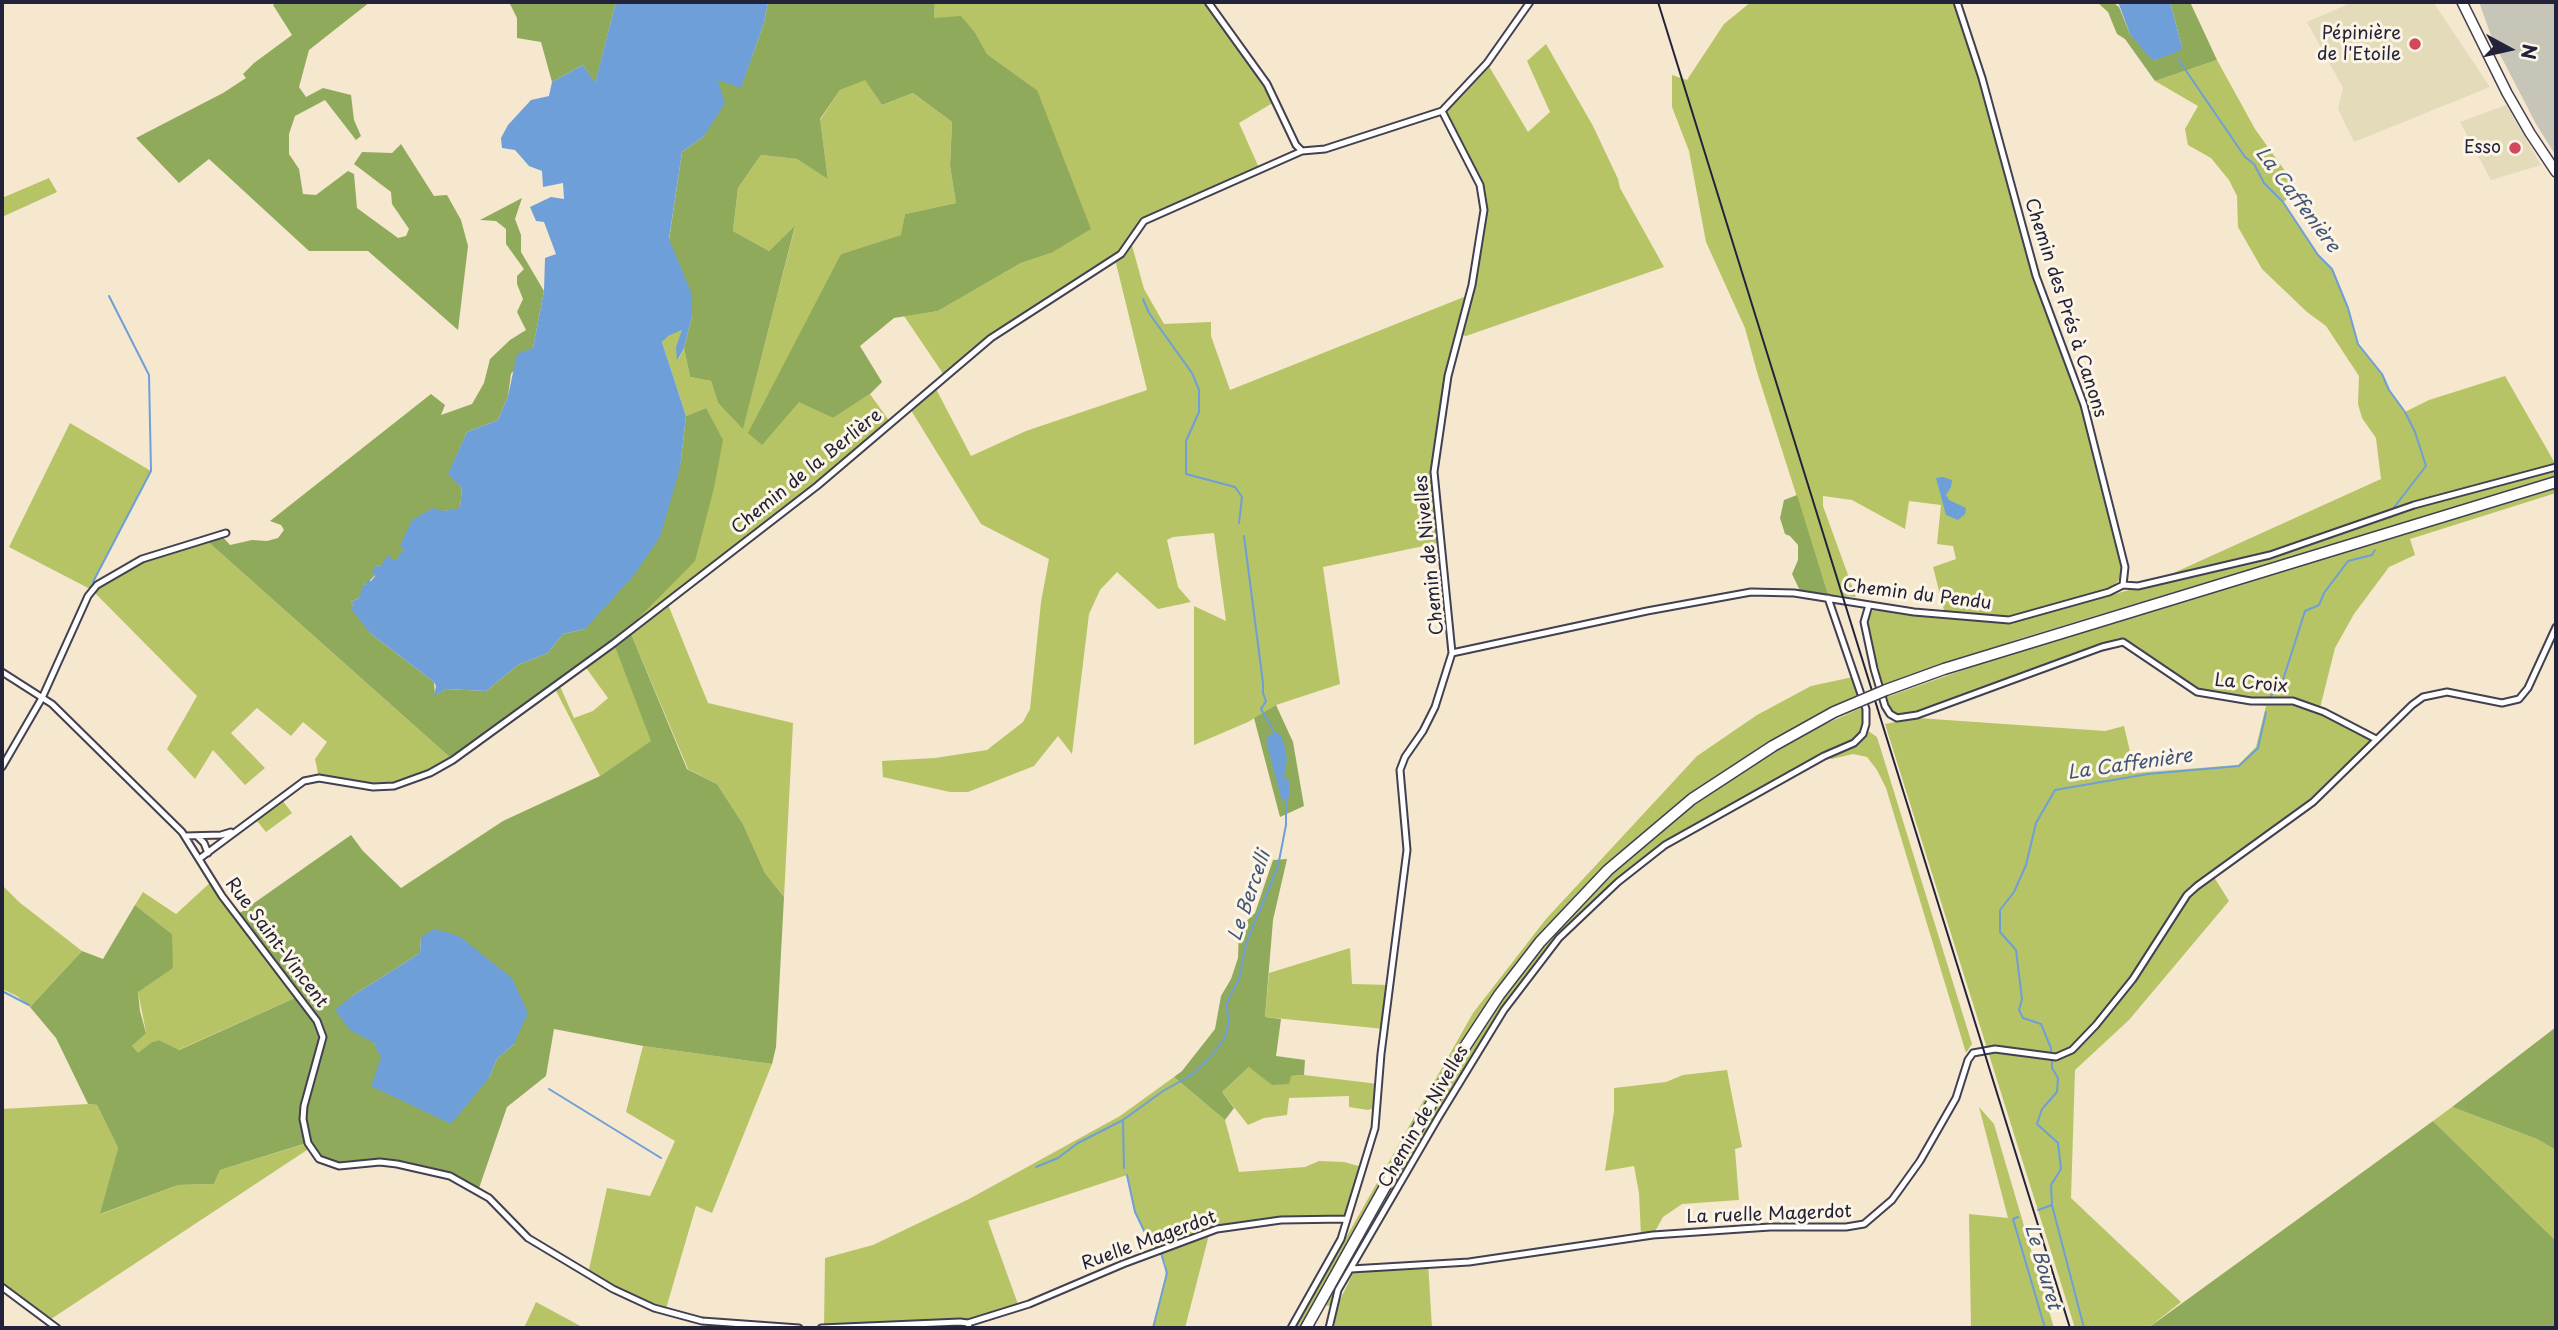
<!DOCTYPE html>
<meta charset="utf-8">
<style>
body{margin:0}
#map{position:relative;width:2558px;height:1330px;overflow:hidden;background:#f6e7cf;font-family:"Playpen Sans",sans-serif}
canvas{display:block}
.frame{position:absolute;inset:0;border:4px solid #22223b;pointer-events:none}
.north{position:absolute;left:2474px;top:14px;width:70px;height:70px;-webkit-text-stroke:5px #fcf5e5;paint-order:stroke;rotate:98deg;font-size:19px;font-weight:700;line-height:28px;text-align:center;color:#22223b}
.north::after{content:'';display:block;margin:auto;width:24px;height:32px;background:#22223b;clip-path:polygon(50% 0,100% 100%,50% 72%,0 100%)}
</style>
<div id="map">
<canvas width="2558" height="1330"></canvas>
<div class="frame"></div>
<div class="north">N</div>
</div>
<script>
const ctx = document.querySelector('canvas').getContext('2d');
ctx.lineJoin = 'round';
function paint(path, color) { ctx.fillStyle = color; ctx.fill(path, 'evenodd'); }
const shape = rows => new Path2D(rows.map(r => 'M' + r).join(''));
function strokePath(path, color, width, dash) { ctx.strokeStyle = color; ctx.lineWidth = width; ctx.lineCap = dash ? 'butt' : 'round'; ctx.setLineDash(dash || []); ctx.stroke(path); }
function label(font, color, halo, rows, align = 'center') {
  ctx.font = font + ' "Playpen Sans",sans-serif'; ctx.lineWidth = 6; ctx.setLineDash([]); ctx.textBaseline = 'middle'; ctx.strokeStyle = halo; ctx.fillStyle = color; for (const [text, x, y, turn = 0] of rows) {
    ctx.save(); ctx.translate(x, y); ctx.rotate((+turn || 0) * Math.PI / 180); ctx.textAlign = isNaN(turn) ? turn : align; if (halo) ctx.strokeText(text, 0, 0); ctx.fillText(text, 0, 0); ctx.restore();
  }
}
const built = shape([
 [2353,2,2433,2,2490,87,2354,142,2338,109,2343,88,2307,22],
 [2506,105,2541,165,2491,180,2460,122]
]);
const industrial = shape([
 [2479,2,2556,2,2556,156,2536,124,2493,41]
]);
const green = shape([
 [935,2,1208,2,1276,101,1239,123,1260,170,1144,221,1131,242,1144,289,1164,324,1211,322,1211,336,1230,390,1469,295,1481,235,1482,192,1442,111,1487,63,1528,132,1550,112,1527,61,1546,44,1593,126,1618,179,1620,188,1664,267,1466,336,1459,334,1448,376,1434,472,1443,542,1323,567,1340,684,1276,705,1248,722,1194,745,1194,606,1226,621,1214,533,1173,537,1167,540,1178,587,1191,602,1158,609,1117,572,1100,590,1089,614,1072,754,1058,736,1034,766,968,792,950,792,883,777,882,761,935,758,987,750,1023,722,1030,709,1041,602,1049,559,981,524,909,407,935,387,971,456,1026,431,1147,390,1115,259,991,338,946,378,904,316,938,311,1021,263,1051,253,1037,90,987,54,976,34,934,18],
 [1751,2,1954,2,1980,83,2035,276,2082,408,2122,558,2122,577,2110,589,2006,618,1945,614,1933,567,1956,559,1953,546,1937,544,1941,505,1909,501,1905,529,1852,500,1823,496,1823,506,1856,597,1828,594,1757,372,1745,328,1706,242,1689,151,1672,107,1672,75,1687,80,1724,24],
 [2217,60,2255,129,2300,192,2283,202,2318,255,2332,269,2348,308,2358,344,2382,374,2389,390,2405,412,2429,400,2505,376,2556,465,2414,504,2271,553,2158,580,2381,479,2376,438,2362,418,2358,404,2359,376,2326,326,2307,312,2262,269,2238,227,2237,196,2229,180,2211,158,2188,145,2185,129,2198,106,2155,81],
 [865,79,882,105,913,93,952,122,950,166,956,203,905,214,902,235,841,254,799,401,833,418,870,394,890,422,817,486,667,602,708,703,793,723,784,897,765,873,743,824,717,784,688,769,630,631,614,643,652,741,600,776,554,687,559,684,574,718,593,711,608,698,584,665,706,408,686,416,662,342,667,336,682,329,678,360,684,348,690,377,711,381,718,403,743,428,795,227,769,251,733,231,738,188,761,155,797,159,828,178,820,120,840,90],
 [49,178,57,192,2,217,2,198],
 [70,423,151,471,94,581,96,584,142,559,206,540,453,760,430,773,383,787,319,778,315,759,327,742,303,722,291,736,257,708,231,733,265,768,245,785,213,750,195,779,167,749,197,696,92,590,9,547],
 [2556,469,2556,477,2022,638,1880,686,1866,622,1873,610,2015,622,2129,590,2271,556,2414,508],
 [2556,487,2556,493,2410,539,2415,555,2389,567,2354,614,2335,648,2320,708,2382,739,2316,805,2214,877,2229,901,2129,1020,2075,1070,2071,1198,2181,1302,2148,1328,2075,1328,1885,724,1918,718,2105,731,2124,726,2135,773,2238,765,2256,747,2266,706,2236,703,2200,690,2119,638,1911,716,1894,715,1889,711,1884,698,2022,649],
 [1853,677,1858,696,1803,724,1743,759,1668,812,1603,868,1557,916,1515,967,1450,1064,1301,1328,1295,1328,1473,1013,1546,919,1697,756,1757,715,1811,686],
 [1863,707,1865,718,1862,733,1857,738,1817,757,1660,846,1592,902,1546,950,1503,1008,1337,1290,1331,1306,1323,1305,1457,1066,1489,1016,1524,970,1565,921,1610,874,1673,820,1749,767,1806,733],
 [1865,729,1877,737,1972,1044,1966,1053,1886,788,1877,770,1867,757,1853,754,1832,759,1824,756,1854,743],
 [283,801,292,813,266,832,257,821],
 [212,881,297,997,178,1050,159,1040,152,1042,138,1054,132,1046,146,1032,138,992,172,934,135,905,143,892,176,914],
 [2,885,19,902,82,951,30,1007,17,996,2,989],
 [1350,948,1352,984,1390,985,1384,1029,1265,1017,1269,973],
 [643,1046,772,1064,712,1213,696,1206,665,1312,588,1274,607,1188,650,1196,675,1141,626,1112],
 [1249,1067,1291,1076,1304,1075,1378,1084,1378,1107,1368,1110,1349,1107,1349,1096,1289,1098,1287,1115,1264,1118,1248,1125,1222,1092],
 [1727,1070,1742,1147,1735,1149,1739,1200,1682,1204,1663,1217,1653,1235,1641,1236,1639,1193,1634,1166,1605,1171,1614,1111,1614,1088,1666,1082,1683,1075],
 [1174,1077,1225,1120,1239,1172,1305,1167,1319,1161,1344,1162,1362,1167,1346,1219,1304,1219,1210,1231,1185,1328,1153,1328,1165,1283,1166,1265,1159,1250,1153,1252,1135,1212,1127,1175,988,1221,1019,1307,976,1322,916,1324,917,1328,824,1328,825,1258,873,1245,969,1199,1120,1116],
 [88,1104,97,1105,118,1148,101,1214,178,1185,214,1184,220,1170,308,1143,310,1148,48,1321,2,1287,2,1109],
 [1979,1107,1994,1124,2054,1328,1971,1328,1969,1214,2008,1218],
 [2452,1107,2537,1139,2556,1150,2556,1241,2433,1121],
 [1428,1263,1432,1328,1334,1328,1337,1306,1356,1267],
 [536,1302,584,1328,524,1328]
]);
const forest = shape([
 [278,2,370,2,309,50,299,87,306,97,323,88,351,95,354,120,361,136,356,140,325,100,295,116,289,134,289,154,299,169,303,194,316,195,348,171,354,174,357,208,398,238,406,236,409,229,392,204,391,192,354,164,362,152,392,153,401,144,434,196,447,195,461,220,468,246,458,330,368,251,309,251,209,159,179,183,136,138,223,93,246,78,243,74,254,63,292,35,273,5],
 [509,2,616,2,595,84,583,65,552,82,541,42,517,38,517,18],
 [768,2,935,2,934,18,961,16,976,34,987,54,1037,90,1091,229,1051,253,1021,263,938,311,894,318,860,346,882,382,870,394,833,418,799,402,762,445,748,433,841,254,901,235,905,214,956,203,950,166,952,122,913,93,882,105,865,80,840,90,820,119,828,179,797,159,761,155,738,188,733,231,769,251,795,226,743,429,718,403,711,381,690,377,684,348,692,316,669,240,682,152,704,136,717,79,741,87,764,23],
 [2097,2,2113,2,2119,7,2130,34,2155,60,2182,47,2170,2,2190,2,2217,60,2155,81,2125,39,2117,34,2108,12],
 [522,198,515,219,521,235,521,252,544,291,533,348,511,374,508,396,498,420,467,432,449,473,462,488,460,509,443,511,404,550,398,560,380,567,377,565,375,575,366,585,363,583,365,587,359,598,351,602,370,633,434,682,435,695,446,689,486,691,518,665,548,653,563,634,585,629,680,468,686,416,706,408,723,440,714,488,695,561,619,638,630,631,687,769,717,784,743,824,765,873,784,897,776,1047,772,1064,643,1046,554,1029,546,1076,507,1107,478,1191,458,1179,397,1164,348,1166,325,1162,307,1143,220,1170,214,1184,178,1185,100,1214,118,1148,97,1105,88,1104,56,1038,30,1007,82,951,103,959,135,905,172,934,173,968,138,992,140,1011,146,1033,132,1046,138,1053,152,1042,159,1040,179,1050,297,997,237,915,351,835,363,851,401,888,503,821,600,776,651,741,614,644,453,760,206,540,221,535,230,545,252,540,267,541,278,538,284,530,281,525,270,521,431,394,445,405,441,415,472,404,484,383,490,359,510,340,526,330,517,312,523,299,517,284,517,276,524,269,506,244,506,229,496,221,480,220],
 [421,937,514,1044,497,1059,489,1078,382,1058,374,1043,352,996,420,953],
 [1797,495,1828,594,1802,595,1792,574,1798,560,1798,545,1790,536,1785,534,1780,518,1784,500],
 [1276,705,1293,742,1304,806,1280,817,1254,718],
 [1287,859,1273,920,1265,1017,1281,1019,1276,1056,1305,1060,1304,1075,1291,1076,1289,1084,1272,1085,1249,1067,1222,1092,1234,1108,1225,1120,1174,1077,1182,1071,1215,1029,1221,996,1231,979,1238,958,1239,928,1255,913,1273,860],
 [2556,1027,2556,1150,2537,1139,2452,1107],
 [2433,1121,2556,1241,2556,1328,2148,1328]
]);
const water = shape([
 [616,2,768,2,764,23,741,88,718,80,725,103,704,136,682,152,669,239,691,292,692,316,684,348,677,361,676,347,682,330,668,336,662,342,686,416,680,468,660,537,634,575,585,629,563,634,548,653,518,665,486,691,446,689,434,696,436,686,434,682,370,633,351,609,354,607,351,602,359,598,362,588,364,587,363,583,366,585,368,580,371,581,375,576,372,572,377,565,380,567,388,555,392,559,399,559,397,557,404,550,400,546,412,520,433,508,443,511,460,508,462,488,448,474,467,432,498,420,508,396,517,354,533,348,544,291,545,258,556,254,544,222,536,221,530,207,551,197,564,199,563,183,543,187,542,171,529,166,515,150,502,148,501,138,508,125,531,100,549,96,552,82,583,65,595,83],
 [2118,2,2170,2,2182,47,2180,51,2155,60,2150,58,2130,34],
 [1943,477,1952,480,1951,487,1946,495,1949,500,1966,508,1965,514,1958,520,1946,515,1936,478],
 [1276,733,1280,734,1284,743,1287,760,1284,776,1289,781,1289,797,1282,801,1266,741,1269,735],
 [434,929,459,936,512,978,528,1013,514,1044,497,1059,489,1078,451,1124,371,1086,381,1058,374,1043,350,1030,335,1010,352,996,420,953,421,937]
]);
const stream = shape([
 [2178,59,2245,157,2254,164,2264,183,2283,202,2318,255,2332,269,2348,308,2358,344,2382,374,2389,390,2405,412,2415,432,2426,466,2392,510],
 [1143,299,1149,313,1192,373,1199,390,1199,412,1186,441,1186,474,1235,487,1242,497,1239,523],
 [1244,536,1263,683,1263,693,1266,701,1261,709,1276,735],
 [93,582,151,471,149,375,109,296],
 [2270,697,2282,683,2305,611,2319,605,2324,593,2348,561,2372,555,2375,550],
 [2,991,29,1005],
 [2051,1054,2051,1048,2041,1024,2023,1018,2019,1010,2022,999,2016,950,2000,932,2000,910,2014,892,2026,865,2036,823,2055,790,2148,774,2239,766,2258,748,2266,712],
 [2052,1059,2052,1068,2058,1078,2057,1092,2042,1109,2037,1124,2058,1143,2061,1169,2051,1185,2052,1205,2084,1328],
 [549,1089,661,1158],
 [1123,1121,1124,1168],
 [1036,1167,1058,1158,1078,1143,1123,1120,1163,1091,1190,1076,1207,1061,1219,1046,1226,1035,1229,1018,1226,1004,1239,979,1246,944,1278,866,1286,825,1286,799],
 [1127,1175,1135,1212,1150,1243],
 [2038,1210,2052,1205],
 [2018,1217,2013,1219,2045,1328],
 [1153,1328,1167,1273,1161,1253]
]);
const street = shape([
 [1208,2,1267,84,1296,145,1302,151],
 [1957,2,1982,78,2036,276,2084,405,2125,567,2123,585],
 [2123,585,2138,586,2270,555,2414,505,2556,467],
 [1869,605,1864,622,1874,669,1885,706,1890,714,1897,718,1917,715,2102,647,2123,642,2197,692,2251,701,2293,701,2324,712,2376,739],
 [1452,653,1647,611,1751,592,1794,593,1914,612,2009,620,2109,592,2123,585],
 [2,672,52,704,182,832,222,896,317,1021,323,1037,304,1106,303,1119,308,1143,319,1159,339,1166,380,1162,397,1164,450,1176,489,1198,528,1238,613,1289,654,1308,702,1321,799,1328],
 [2,767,42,698,88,596,97,585,142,559,226,533],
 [185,836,221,835,231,832],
 [197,836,204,843,208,853],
 [199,859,304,781,319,778,373,787,394,786,430,773,453,760,614,643,817,486,991,338,1121,254,1144,221,1302,151,1325,149,1442,111],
 [1351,1269,1469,1262,1653,1235,1770,1227,1846,1227,1864,1224,1892,1200,1920,1161,1956,1098,1968,1060,1973,1053,1995,1049,2056,1057,2072,1050,2096,1025,2133,979,2187,895,2197,886,2313,802,2412,705,2423,697,2447,692,2502,703,2519,699,2528,688,2556,627],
 [2,1287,57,1328],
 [968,1323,1029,1304,1123,1264,1217,1229,1281,1220,1346,1219],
 [821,1328,960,1322,968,1323,969,1328],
 [1291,1328,1341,1239,1375,1128,1381,1054,1407,850,1400,770,1405,757,1423,731,1435,707,1452,653,1434,472,1448,376,1472,285,1484,210,1480,185,1442,111,1487,63,1530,2],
 [1329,1328,1338,1290,1438,1118,1504,1010,1559,938,1618,882,1665,845,1824,756,1854,743,1863,734,1866,724,1866,709,1828,598]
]);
const primary = shape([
 [2462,2,2507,93,2530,133,2556,172]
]);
const highway = shape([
 [1886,690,1944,669,2556,482],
 [1306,1328,1453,1065,1499,995,1540,942,1608,870,1692,799,1773,746,1834,712,1860,701]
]);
const rail = shape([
 [1658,2,2070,1328]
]);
const highwayBridge = shape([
 [1860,701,1886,690]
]);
const markers = [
 [2415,44,7,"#d1495b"],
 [2515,148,7,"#d1495b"]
];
const poiNames = [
 ["Pépinière",2401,34],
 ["de l'Etoile",2401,55],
 ["Esso",2501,148]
];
const streetNames = [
 ["Chemin des Prés à Canons",2065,308,72],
 ["Chemin de la Berlière",807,472,-39],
 ["Chemin de Nivelles",1430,555,-96],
 ["Chemin du Pendu",1917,595,7],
 ["La Croix",2251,684,5],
 ["Rue Saint-Vincent",276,943,53],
 ["Chemin de Nivelles",1424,1117,-60],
 ["La ruelle Magerdot",1769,1215,-2],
 ["Ruelle Magerdot",1149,1241,-20]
];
const waterNames = [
 ["La Caffenière",2297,200,53],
 ["La Caffenière",2130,765,-8],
 ["Le Bercelli",1250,896,-71],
 ["Le Bouret",2042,1267,74]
];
paint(built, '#e3dbba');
paint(industrial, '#c6c5b8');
paint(green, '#b6c466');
paint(forest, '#90aa5b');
paint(water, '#6e9fd8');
strokePath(stream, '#6e9fd8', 2);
strokePath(street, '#424051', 9);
strokePath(primary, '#424051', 12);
strokePath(highway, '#424051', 13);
strokePath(street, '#fff', 5);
strokePath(primary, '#fff', 9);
strokePath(highway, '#fff', 10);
strokePath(rail, '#22223b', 2);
strokePath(highwayBridge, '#424051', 13, []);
strokePath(highwayBridge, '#fff', 10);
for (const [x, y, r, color] of markers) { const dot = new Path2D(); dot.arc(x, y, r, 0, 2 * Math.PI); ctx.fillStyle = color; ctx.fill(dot); strokePath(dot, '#fcf5e5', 2.5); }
label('18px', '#22223b', '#fcf5e5', poiNames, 'right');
label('18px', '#22223b', '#fcf5e5', streetNames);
label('italic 19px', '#40547a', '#fcf5e5', waterNames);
</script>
